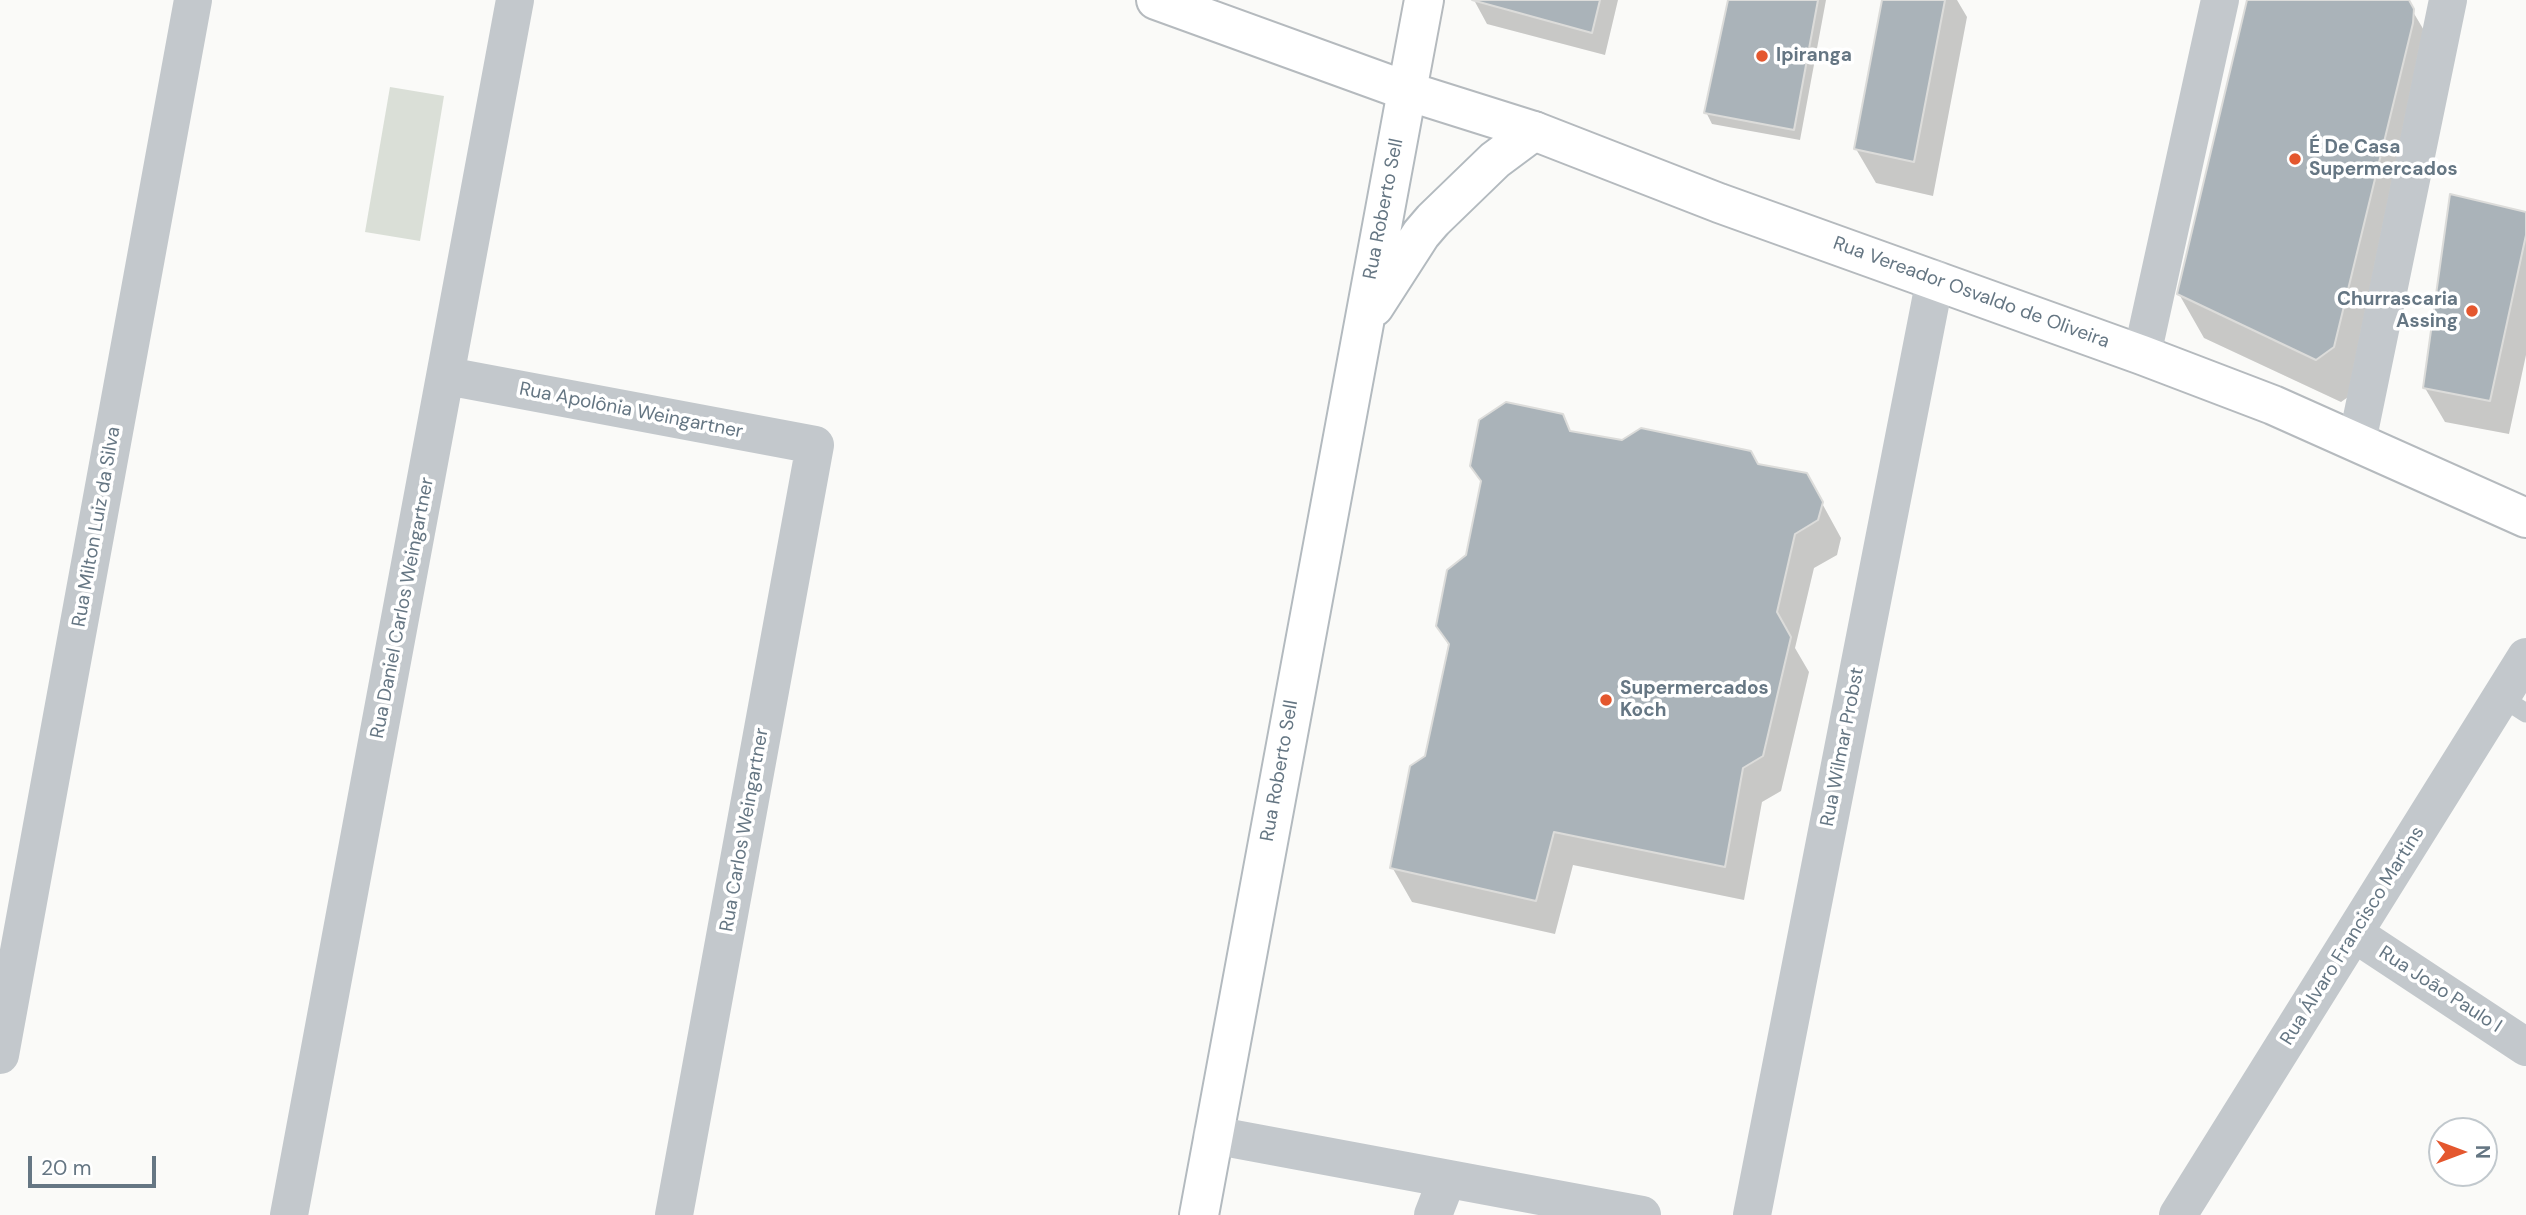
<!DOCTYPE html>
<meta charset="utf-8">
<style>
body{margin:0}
#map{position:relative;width:2526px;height:1215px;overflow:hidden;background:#fafaf8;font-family:"DM Sans",sans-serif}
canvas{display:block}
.north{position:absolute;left:2428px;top:1117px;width:70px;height:70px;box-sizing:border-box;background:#fff;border:2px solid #c1c8cd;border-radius:50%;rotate:90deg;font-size:19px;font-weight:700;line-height:28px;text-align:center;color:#657683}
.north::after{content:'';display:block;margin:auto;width:24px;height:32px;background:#e4572e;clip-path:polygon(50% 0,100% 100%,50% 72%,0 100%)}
.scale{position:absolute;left:28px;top:1156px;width:128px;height:32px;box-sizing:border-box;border:4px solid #657683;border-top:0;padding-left:9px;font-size:21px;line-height:24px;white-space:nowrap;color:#657683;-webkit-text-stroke:5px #fff;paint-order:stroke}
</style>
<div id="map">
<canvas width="2526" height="1215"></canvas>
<div class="north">N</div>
<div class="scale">20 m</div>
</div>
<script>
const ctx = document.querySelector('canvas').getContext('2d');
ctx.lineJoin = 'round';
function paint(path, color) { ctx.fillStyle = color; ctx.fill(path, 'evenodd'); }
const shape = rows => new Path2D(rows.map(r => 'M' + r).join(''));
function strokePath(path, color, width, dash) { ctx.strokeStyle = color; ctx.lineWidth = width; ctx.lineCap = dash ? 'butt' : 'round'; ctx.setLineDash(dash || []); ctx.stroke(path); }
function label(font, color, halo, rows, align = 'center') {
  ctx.font = font + ' "DM Sans",sans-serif'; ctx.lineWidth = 7; ctx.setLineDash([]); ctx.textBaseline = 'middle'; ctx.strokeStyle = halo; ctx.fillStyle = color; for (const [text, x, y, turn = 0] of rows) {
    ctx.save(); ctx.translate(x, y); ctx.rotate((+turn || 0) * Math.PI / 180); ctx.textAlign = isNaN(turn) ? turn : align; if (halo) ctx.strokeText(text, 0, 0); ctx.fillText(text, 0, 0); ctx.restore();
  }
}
const green = shape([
 [390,87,444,96,420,241,365,232]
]);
const shadow = shape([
 [1474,0,1618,0,1605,55,1487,24],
 [1730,0,1826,0,1800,140,1712,124,1706,112],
 [1884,0,1957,0,1967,17,1933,196,1876,183,1856,149],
 [2249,0,2406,0,2438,54,2358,390,2341,402,2204,338,2179,294],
 [2526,213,2526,355,2509,434,2445,422,2425,388],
 [1562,416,1572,433,1806,474,1841,538,1837,555,1814,568,1795,648,1809,672,1781,791,1762,802,1744,900,1573,865,1555,934,1412,902,1392,867,1426,757,1450,648,1438,625,1468,556,1482,483,1472,465]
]);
const building = shape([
 [1472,0,1600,0,1592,33,1472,0],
 [1728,0,1818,0,1794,130,1704,113,1728,0],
 [1882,0,1945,0,1914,162,1854,149,1882,0],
 [2247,0,2409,0,2414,9,2413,23,2334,347,2316,360,2177,294,2247,0],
 [2450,194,2526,212,2526,235,2490,401,2423,388,2450,194],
 [1506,402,1563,414,1570,431,1622,440,1641,428,1751,451,1758,464,1807,473,1823,502,1818,520,1795,534,1777,612,1791,637,1763,756,1743,768,1725,867,1554,832,1536,901,1390,868,1410,766,1425,756,1449,644,1436,626,1447,570,1466,555,1481,481,1470,466,1479,420,1506,402]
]);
const lane = shape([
 [2501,697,2526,713]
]);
const street = shape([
 [2142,355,2220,0],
 [447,376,815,445,674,1215],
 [2357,442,2448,0],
 [2355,934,2526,1047],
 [0,1055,193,0],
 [1213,1135,1642,1215],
 [289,1215,515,0],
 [1433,1215,1447,1179],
 [1752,1215,1935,279],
 [2178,1215,2526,657]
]);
const secondary = shape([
 [1374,307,1421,234,1433,220,1495,160,1534,131],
 [1199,1215,1407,91]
]);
const primary = shape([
 [1156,0,1407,91,1534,131,1719,203,2142,355,2273,405,2526,518],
 [1407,91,1424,0]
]);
const markers = [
 [1762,56,7,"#e4572e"],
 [2295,159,7,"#e4572e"],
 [2472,311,7,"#e4572e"],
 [1606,700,7,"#e4572e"]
];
const poiNames = [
 ["Ipiranga",1776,56],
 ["É De Casa",2309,148],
 ["Supermercados",2309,170],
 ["Churrascaria",2458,300,"right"],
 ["Assing",2458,322,"right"],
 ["Supermercados",1620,689],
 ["Koch",1620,711]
];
const streetNames = [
 ["Rua Roberto Sell",1384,209,-79],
 ["Rua Vereador Osvaldo de Oliveira",1971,293,20],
 ["Rua Apolônia Weingartner",631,411,11],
 ["Rua Milton Luiz da Silva",97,527,-80],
 ["Rua Daniel Carlos Weingartner",403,608,-79],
 ["Rua Wilmar Probst",1843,747,-79],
 ["Rua Roberto Sell",1280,771,-80],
 ["Rua Carlos Weingartner",745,830,-80],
 ["Rua Álvaro Francisco Martins",2353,936,-58],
 ["Rua João Paulo I",2440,990,33]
];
paint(green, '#dadfd7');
paint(shadow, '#0003');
paint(building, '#aab3b9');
strokePath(building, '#dcdcda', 2);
strokePath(secondary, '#b3babf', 42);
strokePath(primary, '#b5babe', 42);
strokePath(lane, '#c3c8cc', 19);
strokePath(street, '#c3c8cc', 38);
strokePath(secondary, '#fff', 38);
strokePath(primary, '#fff', 38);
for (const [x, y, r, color] of markers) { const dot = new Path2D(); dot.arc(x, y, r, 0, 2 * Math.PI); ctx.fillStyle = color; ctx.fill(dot); strokePath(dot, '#fff', 2.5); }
label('bold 19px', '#657683', '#fff', poiNames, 'left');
label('19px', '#657683', '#fff', streetNames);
</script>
